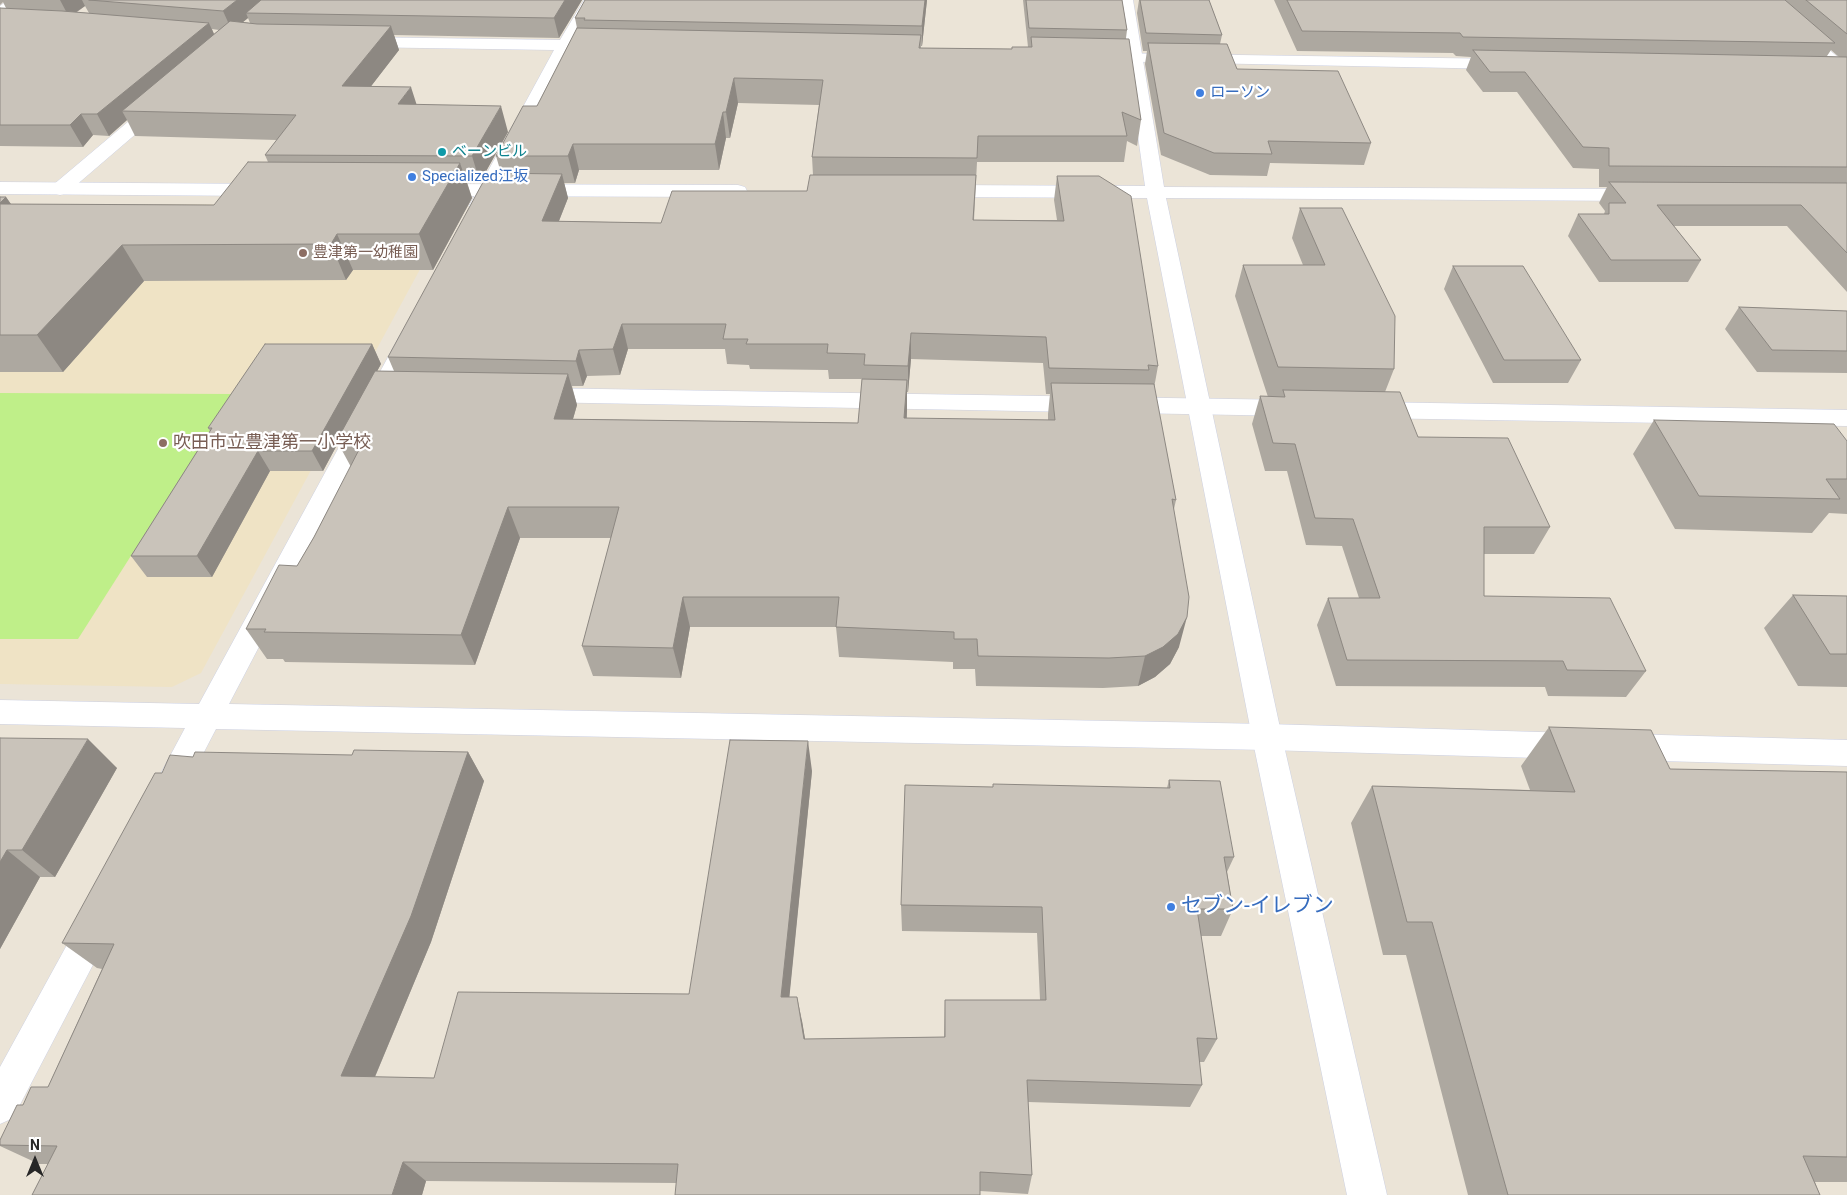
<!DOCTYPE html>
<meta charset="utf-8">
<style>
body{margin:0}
#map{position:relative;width:1847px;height:1195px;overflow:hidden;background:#ebe4d7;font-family:Roboto,sans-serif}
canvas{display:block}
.north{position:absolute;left:10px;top:1135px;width:50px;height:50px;-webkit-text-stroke:4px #fff;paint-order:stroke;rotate:0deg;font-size:14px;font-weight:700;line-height:20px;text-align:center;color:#272727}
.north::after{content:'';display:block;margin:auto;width:18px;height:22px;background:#272727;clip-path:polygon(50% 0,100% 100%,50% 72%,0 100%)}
</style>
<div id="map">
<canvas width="1847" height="1195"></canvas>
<div class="north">N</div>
</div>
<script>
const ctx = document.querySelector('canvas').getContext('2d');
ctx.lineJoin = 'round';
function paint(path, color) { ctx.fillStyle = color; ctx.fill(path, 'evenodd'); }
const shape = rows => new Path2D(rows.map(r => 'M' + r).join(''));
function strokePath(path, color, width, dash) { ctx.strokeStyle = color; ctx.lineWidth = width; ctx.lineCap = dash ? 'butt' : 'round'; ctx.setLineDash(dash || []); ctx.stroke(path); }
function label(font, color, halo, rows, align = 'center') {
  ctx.font = font + ' Roboto,"Noto Sans JP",sans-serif'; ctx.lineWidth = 4.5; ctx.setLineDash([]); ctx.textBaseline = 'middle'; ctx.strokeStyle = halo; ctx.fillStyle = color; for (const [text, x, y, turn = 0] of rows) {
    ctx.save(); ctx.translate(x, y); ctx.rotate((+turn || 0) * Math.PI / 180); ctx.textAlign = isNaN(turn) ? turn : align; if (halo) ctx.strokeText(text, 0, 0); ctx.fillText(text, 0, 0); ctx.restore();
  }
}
const education = shape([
 [0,204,442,205,450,214,201,673,172,687,0,684]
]);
const pitch = shape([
 [0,393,234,394,78,639,0,639]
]);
const lane = shape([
 [8,0,25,0,5,16,0,18,0,6,8,0]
]);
const street = shape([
 [584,0,598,0,575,41,605,41,611,43,613,46,611,49,605,51,570,50,489,206,486,210,479,212,472,210,469,206,554,50,358,47,352,45,350,42,352,39,358,37,560,40,584,0],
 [1755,0,1771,0,1847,65,1847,78,1841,76,1755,0],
 [1105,53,1505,59,1511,61,1513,64,1511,67,1505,69,1099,61,1097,58,1099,55,1105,53],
 [160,99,166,100,169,104,166,108,67,193,60,195,53,193,51,189,53,185,154,100,160,99],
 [410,330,418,332,421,337,229,704,1267,724,1573,733,1584,737,1588,746,1584,755,1573,759,1267,750,216,729,180,798,169,802,158,798,153,788,185,728,0,724,0,700,199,704,399,337,402,332,410,330],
 [536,388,1293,400,1301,403,1305,408,1301,413,1293,416,536,402,528,400,524,395,528,390,536,388],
 [1371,402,1847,410,1847,426,1371,418,1363,415,1359,410,1363,405,1371,402],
 [1624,734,1847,740,1847,766,1624,760,1613,756,1609,747,1613,738,1624,734],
 [97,907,109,912,114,923,109,934,13,1118,0,1124,0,1067,85,912,97,907]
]);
const secondary = shape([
 [1119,0,1133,0,1164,187,1641,189,1648,191,1651,195,1648,199,1641,201,1166,198,1282,737,1387,1195,1347,1195,1252,737,1147,198,939,197,932,195,930,191,932,187,939,185,1145,186,1119,0],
 [0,182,263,184,270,186,272,190,270,194,263,196,0,194,0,182],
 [431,184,738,185,745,187,747,191,745,195,738,197,431,196,424,194,422,190,424,186,431,184]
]);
const wall = shape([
 [0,0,582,0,559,38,394,35,399,50,371,86,417,105,508,132,480,182,467,182,472,198,433,270,353,270,346,280,144,281,63,372,0,372,0,197,6,197,11,204,214,205,268,162,265,155,277,140,135,136,127,120,109,136,93,135,83,147,0,146,0,8,6,8,3,2,0,5],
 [85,6,89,13,77,12],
 [248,18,250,23,243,22],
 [212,29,219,30,214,34],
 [927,0,922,46,921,46,921,48,1012,49,1028,47,1023,0,1122,0,1127,30,1126,38,1141,120,1137,146,1127,141,1124,162,977,162,974,220,1057,220,1054,200,1057,176,1158,366,1154,388,1176,500,1174,509,1179,647,1170,664,1155,677,1138,686,1103,688,976,686,975,669,953,669,953,662,839,657,836,627,690,627,681,678,593,676,582,646,611,538,520,538,475,665,285,662,283,659,267,659,246,629,297,566,314,537,351,467,338,443,323,471,270,471,212,577,147,577,131,556,210,431,208,428,372,344,381,364,377,371,394,371,388,357,501,173,496,156,537,106,577,28,575,18],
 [738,103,819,105,812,157,813,175,807,191,661,223,559,221,568,198,564,183,575,183,579,170,719,170,726,138,730,138],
 [628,349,725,349,727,364,749,365,750,369,828,370,829,379,862,379,858,423,573,419,577,405,572,386,583,386,587,376,620,375],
 [911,359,1043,363,1046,394,1050,394,1048,414,1048,420,907,419,907,392,908,392],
 [1139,0,1209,0,1222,35,1220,44,1237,69,1371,143,1364,165,1270,163,1267,176,1210,175,1161,155,1145,64,1147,51,1143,51,1137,13],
 [1274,0,1847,0,1847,292,1787,226,1674,226,1701,260,1688,282,1599,282,1568,236,1578,214,1604,214,1605,211,1599,203,1607,187,1599,187,1599,169,1573,168,1517,92,1483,92,1466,70,1471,57,1456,56,1453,53,1297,51],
 [1831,50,1839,57,1827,56],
 [1300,208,1394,369,1385,392,1418,437,1550,527,1534,554,1484,554,1484,596,1646,671,1626,697,1548,696,1545,687,1336,686,1317,625,1328,598,1359,598,1342,546,1306,545,1287,471,1265,471,1252,424,1260,396,1268,397,1235,296,1243,265,1303,265,1292,238],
 [1453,266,1581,360,1568,383,1493,383,1444,289],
 [1739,307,1847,311,1847,373,1757,372,1725,329],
 [1654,420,1847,441,1847,514,1829,513,1812,533,1675,529,1633,454],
 [1793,595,1847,596,1847,687,1798,686,1764,628],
 [1549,727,1670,769,1847,772,1847,1182,1815,1182,1820,1195,1468,1195,1406,955,1383,955,1351,823,1372,786,1530,790,1521,766],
 [0,738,117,768,55,877,40,877,0,949],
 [468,752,484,781,431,942,375,1077,434,1078,689,994,812,771,789,997,802,1021,805,1039,944,1037,945,1000,1040,1000,1037,933,902,931,901,905,993,787,1167,788,1169,780,1234,857,1227,872,1233,909,1221,936,1201,936,1217,1039,1204,1062,1199,1062,1202,1085,1190,1107,1028,1102,1032,1175,1028,1194,980,1191,676,1183,426,1181,422,1195,32,1195,48,1164,39,1164,0,1146,0,1140,23,1105,48,1087,102,969,97,968,62,943,162,773,193,757,352,755]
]);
const shadedWall = shape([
 [60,0,82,0,85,6,69,17],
 [237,0,269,0,246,13,248,18,232,31,223,11],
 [565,0,582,0,559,38,554,18],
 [925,0,927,0,922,46,922,26],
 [209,23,218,43,122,111,127,120,109,136,97,114],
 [391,26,399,50,352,111,342,86],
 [734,78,738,103,730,138,726,112],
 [411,87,419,112,398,104],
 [501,106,508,132,480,182,472,156],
 [723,112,726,138,719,170,715,144],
 [81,114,93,135,83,147,70,125],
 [573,144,579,170,575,183,568,156],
 [460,163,472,198,433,270,419,234],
 [562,174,568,198,549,246,542,221],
 [6,197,30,232,0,206,0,203],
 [337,234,353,270,346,280,331,244],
 [122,245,144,281,63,372,37,335],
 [622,324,628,349,620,375,613,349],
 [911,333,911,359,908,392,908,366],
 [372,344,381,364,340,440,337,440,338,443,323,471,312,451],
 [579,350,587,376,583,386,576,361],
 [568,374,577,405,564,450,554,419],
 [907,380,907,411,904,450,904,418],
 [258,451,270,471,212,577,197,556],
 [508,507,520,538,475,665,461,635],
 [683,597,690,627,681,678,673,648],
 [1187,617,1179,647,1170,664,1155,677,1138,686,1145,656],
 [88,739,117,768,55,877,22,850],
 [808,741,812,771,787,1021,781,997],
 [468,752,484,781,431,942,366,1098,341,1076],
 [7,850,40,877,0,949,0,862],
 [797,997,802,1021,809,1062,804,1039],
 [403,1162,426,1181,422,1195,392,1195]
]);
const building = shape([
 [89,0,237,0,223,11,89,0],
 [261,0,565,0,554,18,246,13,261,0],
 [585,0,925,0,922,26,584,20,585,18,575,18,585,0],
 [1026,0,1122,0,1127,30,1029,28,1026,0],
 [1140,0,1209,0,1222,35,1146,33,1140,0],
 [1287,0,1785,0,1835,43,1463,37,1460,33,1302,31,1287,0],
 [1806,0,1847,0,1847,34,1806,0],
 [0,8,62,11,209,23,97,114,81,114,70,125,0,125,0,8],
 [230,21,257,24,391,26,342,86,411,87,398,104,501,106,472,156,265,155,296,115,122,111,230,21],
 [577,28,921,35,919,48,1012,49,1012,47,1032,47,1031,37,1129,39,1141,120,1122,112,1127,136,978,136,977,158,812,157,823,80,734,78,726,112,723,112,715,144,573,144,568,156,496,156,523,106,537,106,577,28],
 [1148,43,1227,44,1237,69,1338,71,1371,143,1268,141,1272,154,1214,153,1164,133,1148,43],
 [1473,50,1847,57,1847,167,1609,166,1609,148,1583,147,1525,72,1490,72,1473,50],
 [248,162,460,163,419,234,337,234,331,244,122,245,37,335,0,335,0,204,214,205,248,162],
 [488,173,562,174,542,221,661,223,672,191,807,191,810,175,976,175,973,220,1064,221,1057,176,1099,176,1131,196,1158,366,1148,365,1149,370,1049,368,1046,337,911,333,908,366,864,365,865,354,827,353,828,344,746,344,748,339,723,339,726,324,622,324,613,349,579,350,576,361,388,357,488,173],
 [1609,182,1847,183,1847,253,1801,205,1657,205,1701,260,1611,260,1578,214,1609,214,1609,203,1626,203,1609,182],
 [0,197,6,197,0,203,0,197],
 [1300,208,1342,208,1395,316,1394,369,1278,367,1243,265,1325,265,1300,208],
 [1453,266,1523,266,1581,360,1504,360,1453,266],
 [1739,307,1847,311,1847,351,1772,350,1739,307],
 [265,344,372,344,312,451,258,451,197,556,131,556,212,428,208,428,265,344],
 [375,371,568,374,554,419,858,423,862,379,907,380,904,418,1055,420,1051,383,1154,384,1176,500,1172,499,1189,597,1187,617,1178,634,1163,647,1145,656,1109,658,978,656,977,639,954,639,954,632,836,627,839,597,683,597,673,648,582,646,619,507,508,507,461,635,264,632,266,629,246,629,279,565,297,566,314,537,364,440,337,440,375,371],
 [1283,390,1400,392,1418,437,1508,438,1550,527,1484,527,1484,596,1610,598,1646,671,1567,670,1563,661,1347,660,1328,598,1380,598,1353,519,1315,518,1295,444,1273,443,1260,396,1285,397,1283,390],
 [1654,420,1834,424,1847,441,1847,479,1826,479,1840,499,1699,496,1654,420],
 [1793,595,1847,596,1847,654,1830,654,1793,595],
 [1549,727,1651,730,1670,769,1847,772,1847,1157,1803,1156,1820,1195,1508,1195,1432,922,1407,922,1372,786,1575,792,1549,727],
 [0,738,88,739,22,850,7,850,0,862,0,738],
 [730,740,808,741,781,997,797,997,804,1039,945,1037,945,1000,1046,1000,1042,907,901,905,905,785,993,787,993,784,1170,788,1169,780,1220,781,1234,857,1224,857,1233,909,1197,909,1217,1039,1197,1038,1202,1085,1027,1080,1032,1175,980,1172,980,1195,675,1195,678,1164,403,1162,392,1195,32,1195,57,1146,0,1145,0,1140,17,1105,23,1105,31,1087,48,1087,114,944,62,943,155,773,162,773,170,755,193,757,195,752,352,755,354,750,468,752,411,916,341,1076,434,1078,458,992,689,994,730,740]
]);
const markers = [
 [1200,93,5,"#3f7fe0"],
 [442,152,5,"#0f9aa8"],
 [412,177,5,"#3f7fe0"],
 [303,253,5,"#8d6e63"],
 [163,443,5,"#8d6e63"],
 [1171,907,5,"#3f7fe0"]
];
const farShopnames = [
 ["ローソン",1210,93],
 ["Specialized江坂",422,177]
];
const farCulturenames = [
 ["ベーンビル",452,152]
];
const farEducationnames = [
 ["豊津第一幼稚園",313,253]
];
const educationNames = [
 ["吹田市立豊津第一小学校",173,443]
];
const nearShopnames = [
 ["セブン-イレブン",1181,907]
];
paint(education, '#efe3c5');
paint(pitch, '#bfef89');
strokePath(lane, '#ccd0e2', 1);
strokePath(street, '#ccd0e2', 1);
strokePath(secondary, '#ccd0e2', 1);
paint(lane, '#fff');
paint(street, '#fff');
paint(secondary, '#fff');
paint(wall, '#ada8a0');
paint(shadedWall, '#8d8882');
paint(building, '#c9c3ba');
strokePath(building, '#8d8882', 1);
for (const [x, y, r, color] of markers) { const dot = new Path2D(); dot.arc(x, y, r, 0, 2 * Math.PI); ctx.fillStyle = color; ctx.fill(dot); strokePath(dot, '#fff', 2); }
label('15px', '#366cbe', '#fff', farShopnames, 'left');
label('15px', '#0d838f', '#fff', farCulturenames, 'left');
label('15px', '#785e54', '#fff', farEducationnames, 'left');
label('18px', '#785e54', '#fff', educationNames, 'left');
label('21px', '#366cbe', '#fff', nearShopnames, 'left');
</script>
